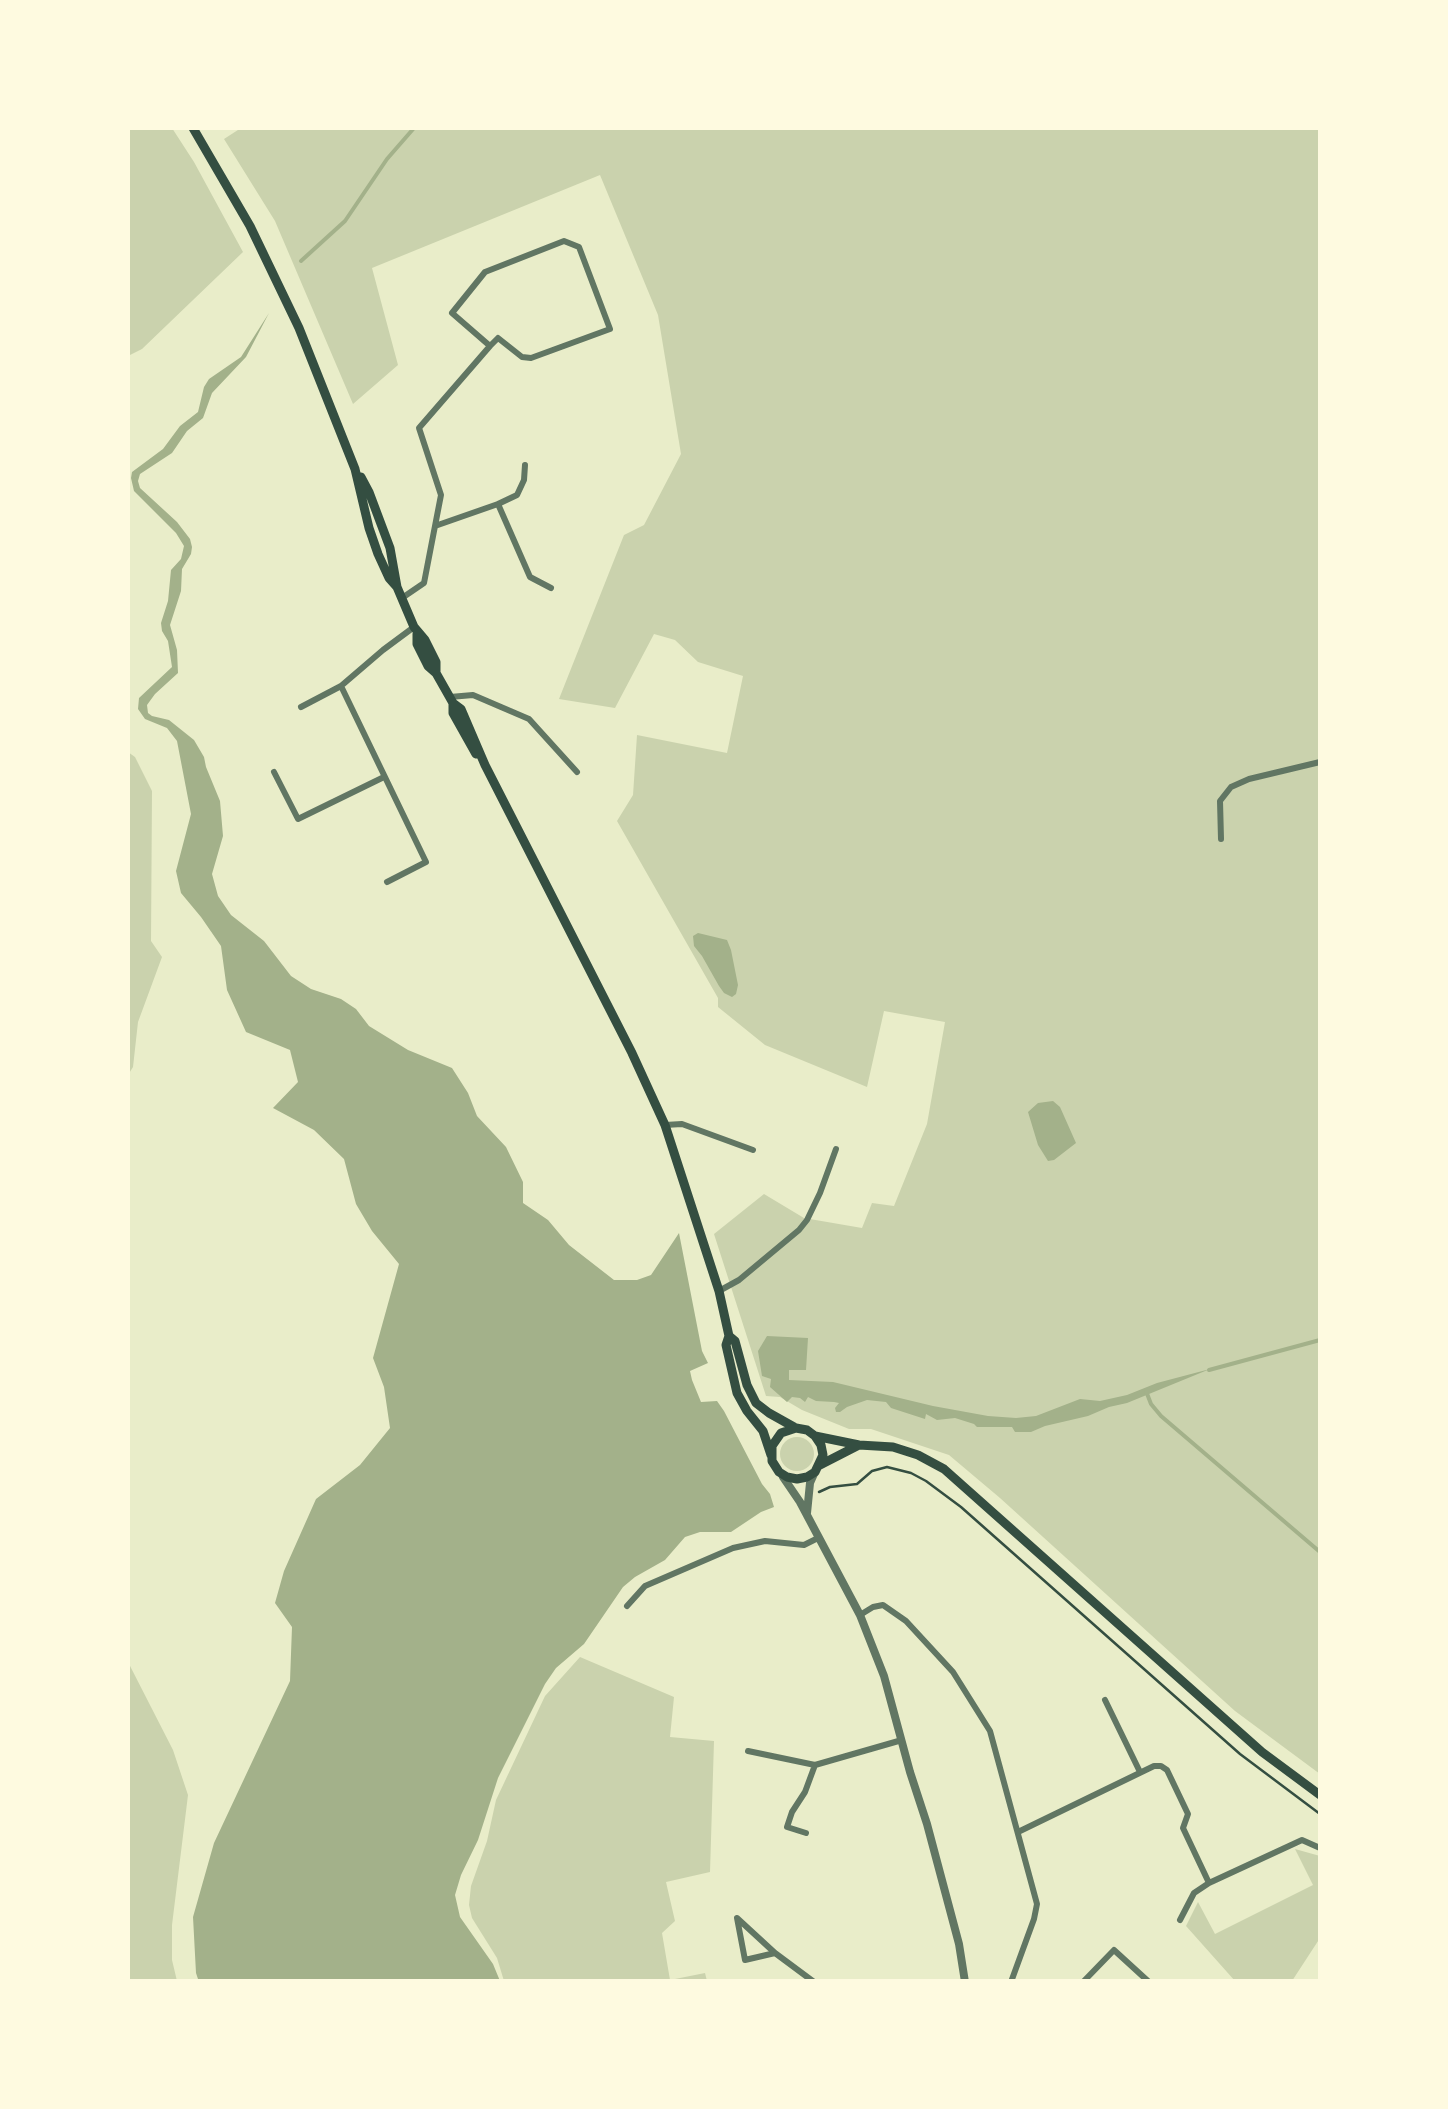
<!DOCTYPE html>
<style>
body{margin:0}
#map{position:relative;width:1448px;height:2109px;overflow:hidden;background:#e9edc9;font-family:Barlow,sans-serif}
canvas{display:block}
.frame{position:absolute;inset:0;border:130px solid #fefae0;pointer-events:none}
</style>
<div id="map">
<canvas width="1448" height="2109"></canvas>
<div class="frame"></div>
</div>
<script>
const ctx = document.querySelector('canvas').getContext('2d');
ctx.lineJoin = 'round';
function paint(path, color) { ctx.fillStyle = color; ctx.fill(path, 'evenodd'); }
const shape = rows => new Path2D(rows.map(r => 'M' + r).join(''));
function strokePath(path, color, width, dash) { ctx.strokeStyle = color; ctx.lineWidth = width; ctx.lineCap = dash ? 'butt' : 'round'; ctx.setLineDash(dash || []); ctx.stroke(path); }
const green = shape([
 [128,128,172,128,194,162,243,252,142,349,128,356],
 [241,128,1320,128,1320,1774,1235,1711,1000,1498,949,1455,871,1429,849,1429,802,1410,780,1397,766,1396,714,1234,764,1194,804,1218,862,1228,872,1203,894,1206,927,1124,945,1022,884,1011,867,1087,765,1045,718,1007,718,998,617,821,633,795,637,735,727,753,743,676,698,662,675,640,654,634,615,708,559,699,624,535,644,525,681,454,658,315,600,175,372,268,398,365,353,404,275,221,224,139],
 [128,752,135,757,152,791,151,941,162,957,138,1022,133,1067,128,1075],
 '780 1454a17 17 0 1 1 34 0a17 17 0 1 1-34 0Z',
 [580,1657,674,1697,670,1737,714,1741,710,1872,666,1882,675,1921,662,1933,670,1980,705,1973,707,1981,504,1981,497,1958,472,1918,469,1905,471,1886,487,1841,496,1800,545,1696],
 [128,1662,173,1750,188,1795,172,1925,172,1960,177,1981,128,1981],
 [1295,1849,1320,1856,1320,1938,1292,1981,1235,1981,1186,1926,1198,1902,1215,1934,1313,1885]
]);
const water = shape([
 [269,313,246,357,212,393,203,418,187,431,172,453,140,474,138,481,140,488,177,522,190,539,192,547,191,554,182,569,181,591,170,625,177,650,178,673,155,694,147,705,148,713,152,716,169,720,194,740,204,757,206,767,220,801,223,836,212,874,218,896,231,915,264,941,291,976,311,989,341,999,356,1009,369,1026,408,1050,452,1068,468,1093,477,1116,506,1147,523,1182,523,1203,548,1220,569,1245,614,1280,637,1280,651,1275,679,1233,702,1351,708,1363,690,1371,692,1380,701,1402,717,1401,724,1411,762,1484,770,1494,774,1507,761,1512,731,1532,700,1532,685,1537,665,1560,635,1577,623,1587,584,1644,556,1668,545,1684,498,1778,478,1840,461,1875,455,1895,460,1917,493,1964,500,1981,199,1982,196,1973,193,1917,214,1843,290,1681,292,1627,275,1603,284,1571,316,1499,360,1465,390,1428,384,1387,373,1358,399,1264,372,1231,356,1204,344,1159,314,1130,273,1108,298,1082,290,1050,246,1032,227,990,221,946,201,917,181,893,176,871,191,814,177,741,167,728,145,719,138,709,139,698,172,667,168,641,162,631,161,623,168,601,171,570,181,559,184,546,176,533,134,491,131,478,132,472,163,449,180,426,198,412,204,387,209,379,241,357],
 [698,933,727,940,731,950,738,985,736,994,732,997,724,993,719,986,702,956,694,946,693,936],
 [1053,1101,1060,1107,1076,1143,1054,1160,1048,1161,1038,1145,1028,1112,1038,1103],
 [767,1336,808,1338,806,1370,789,1370,789,1380,833,1382,933,1406,988,1416,1016,1418,1036,1416,1080,1399,1100,1401,1127,1395,1157,1383,1210,1369,1127,1403,1109,1407,1088,1416,1045,1426,1031,1432,1015,1432,1012,1427,977,1427,974,1424,955,1418,937,1420,926,1414,925,1419,891,1408,886,1402,867,1400,847,1407,840,1412,836,1412,835,1408,839,1403,834,1402,816,1401,808,1397,805,1402,800,1398,792,1397,787,1402,770,1387,771,1379,762,1376,758,1351]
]);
const stream = shape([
 [301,261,345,221,387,159,414,128],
 [1209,1370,1320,1340],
 [1146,1391,1151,1404,1161,1416,1320,1552]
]);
const path = shape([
 [819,1492,830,1487,857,1484,872,1471,887,1467,911,1473,926,1481,961,1507,1240,1754,1320,1814]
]);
const minor = shape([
 [498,504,517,495,524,480,525,465],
 [435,526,441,495,419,428,490,346,498,338,522,357,531,358,610,329,579,247,564,241,485,272,452,313,490,346],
 [402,598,424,583,435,526,498,504,530,577,551,588],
 [450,697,473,695,529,719,577,772],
 [301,707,341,686],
 [274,772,298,819,384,777],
 [1221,839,1220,801,1231,787,1249,779,1320,762],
 [387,882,426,862,341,686,383,650,414,627],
 [665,1125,682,1124,753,1150],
 [719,1291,739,1280,799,1230,807,1220,820,1193,836,1149],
 [627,1606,645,1586,733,1548,765,1541,804,1545,818,1538],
 [860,1615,873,1607,883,1605,906,1621,953,1672,990,1731,1037,1904,1034,1919,1011,1982],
 [1105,1700,1140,1772],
 [748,1751,815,1765,902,1740],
 [1018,1832,1154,1766,1161,1766,1167,1770,1188,1814,1183,1828,1209,1883,1302,1840,1320,1848],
 [806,1833,787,1827,792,1812,805,1792,815,1765],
 [1180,1920,1194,1893,1209,1883],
 [775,1953,745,1960,737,1918,775,1953,814,1982],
 [1083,1982,1114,1950,1149,1982]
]);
const tertiary = shape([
 [783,1477,800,1502,860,1615,884,1676,910,1772,927,1824,959,1944,965,1982],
 [807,1513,810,1483,814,1474]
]);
const secondary = shape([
 [193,128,250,226,299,328,355,469,369,528,378,554,389,578,397,587],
 [361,477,369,492,390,548,397,587,414,627,425,640,436,662,436,673],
 [417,634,417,644,428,666,436,673,453,703,461,709,485,765,632,1053,665,1125,719,1291,729,1336,726,1345,737,1393,747,1411,763,1431,771,1455],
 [453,703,453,713,476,754],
 [729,1336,735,1341,747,1385,756,1403,769,1413,794,1427],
 [815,1436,821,1445,823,1455,815,1472,807,1477,797,1479,787,1477,779,1472,772,1461,772,1446,781,1433,796,1428,807,1430,815,1436,859,1445,893,1447,918,1455,944,1469,1262,1752,1320,1795],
 [820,1465,859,1445]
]);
paint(green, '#cad2ad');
paint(water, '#a3b18a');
strokePath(stream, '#a3b18a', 4);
strokePath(path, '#344e41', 2.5);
strokePath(minor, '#617663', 6);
strokePath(tertiary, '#617663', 8);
strokePath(secondary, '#344e41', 9);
</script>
